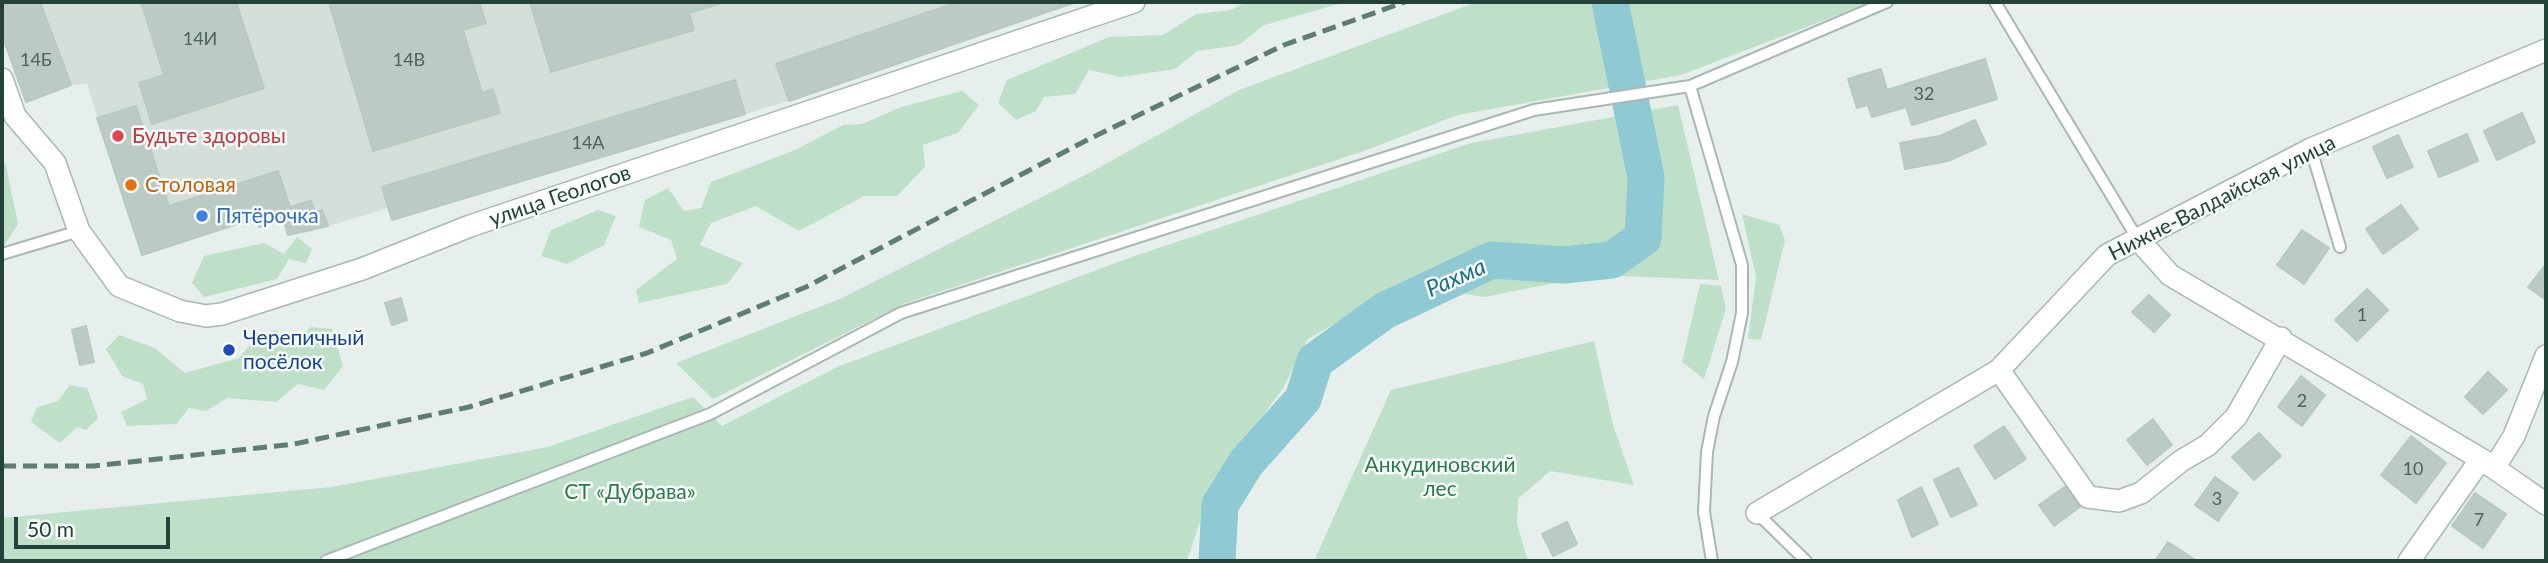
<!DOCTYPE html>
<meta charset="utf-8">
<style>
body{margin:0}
#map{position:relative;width:2548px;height:563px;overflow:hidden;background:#e6efeb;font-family:Lato,sans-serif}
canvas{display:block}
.frame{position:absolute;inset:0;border:4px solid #24423a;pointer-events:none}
.scale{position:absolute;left:14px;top:517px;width:156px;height:32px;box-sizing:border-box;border:4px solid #24423a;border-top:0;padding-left:9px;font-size:21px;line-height:24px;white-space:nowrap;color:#24423a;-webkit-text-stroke:5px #f7fbf9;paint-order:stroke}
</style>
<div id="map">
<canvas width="2548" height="563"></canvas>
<div class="frame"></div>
<div class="scale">50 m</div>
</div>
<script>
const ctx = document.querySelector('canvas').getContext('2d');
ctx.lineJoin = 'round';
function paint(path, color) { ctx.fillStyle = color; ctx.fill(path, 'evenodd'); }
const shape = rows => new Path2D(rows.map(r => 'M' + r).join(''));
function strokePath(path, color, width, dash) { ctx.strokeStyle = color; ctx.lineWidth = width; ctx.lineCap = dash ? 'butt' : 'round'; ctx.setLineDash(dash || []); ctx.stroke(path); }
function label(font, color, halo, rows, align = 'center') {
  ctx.font = font + ' Lato,sans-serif'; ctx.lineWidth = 5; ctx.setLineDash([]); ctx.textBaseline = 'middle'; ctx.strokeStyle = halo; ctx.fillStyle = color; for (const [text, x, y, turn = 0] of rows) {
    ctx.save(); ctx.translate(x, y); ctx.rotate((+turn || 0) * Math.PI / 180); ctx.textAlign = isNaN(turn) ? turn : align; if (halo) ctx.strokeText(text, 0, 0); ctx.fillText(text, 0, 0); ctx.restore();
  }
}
const built = shape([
 [2,2,1076,2,789,101,392,220,388,208,306,233,305,230,288,235,283,219,259,227,255,218,142,255,87,84,71,85,26,102,2,35]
]);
const green = shape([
 [1246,2,1346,2,1264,25,1239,45,1197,51,1175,69,1121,77,1089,70,1075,94,1044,97,1036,111,1016,120,998,103,1007,80,1109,37,1163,35,1196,14,1231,10],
 [1477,2,1872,2,1681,75,1458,115,1364,151,906,303,713,399,676,363,842,298,1091,172,1239,90],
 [962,91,979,105,958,133,923,145,925,167,897,196,864,196,799,231,756,206,711,223,700,245,743,263,727,284,639,303,636,290,677,259,671,240,639,227,645,200,668,188,684,211,701,208,711,182,795,150,843,125,862,124,901,107],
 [1678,105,1719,280,1596,275,1484,297,1404,284,1308,339,1283,388,1210,490,1187,561,2,561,2,518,331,487,548,447,693,397,722,426,837,367,1126,259,1471,143],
 [2,160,6,166,18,224,2,249],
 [598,210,616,216,604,245,567,264,541,256,551,230],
 [1742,214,1779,225,1785,240,1761,340,1748,339,1756,277],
 [297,237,312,249,306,263,289,259,277,279,204,297,192,283,204,256,264,243,284,254],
 [1700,284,1721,286,1726,309,1704,379,1682,362],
 [311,327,332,329,343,366,324,390,298,384,276,402,227,398,206,411,189,408,176,424,127,426,121,412,147,399,143,384,122,376,106,349,119,335,155,348,185,373,239,358,257,336,276,330,291,345],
 [1594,341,1613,425,1634,485,1550,471,1518,499,1517,524,1528,561,1314,561,1391,390],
 [70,385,87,388,98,418,86,430,77,427,60,443,31,422,37,407,58,401]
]);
const river = shape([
 [1217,561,1220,505,1246,463,1303,399,1315,361,1384,311,1492,260,1564,265,1612,260,1643,238,1646,177,1610,2]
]);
const building = shape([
 [2,2,40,2,71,85,26,102,2,35,2,2],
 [141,2,236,2,264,88,152,124,139,83,164,75,141,2],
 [329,2,479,2,486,23,463,30,482,93,493,89,500,113,373,151,329,2],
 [530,2,718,2,719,4,689,13,694,30,551,72,530,2],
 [958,2,1076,2,789,101,776,64,958,2],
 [1985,59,1997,99,1912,125,1906,107,1872,117,1868,105,1857,108,1848,79,1881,69,1887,90,1985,59],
 [735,80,745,114,392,220,382,187,735,80],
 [136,106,169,206,278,171,290,207,311,201,315,212,322,210,328,226,288,235,283,219,259,227,256,218,142,255,97,118,136,106],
 [2522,113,2535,142,2497,160,2484,131,2522,113],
 [1975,120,1986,144,1948,161,1905,169,1900,143,1940,136,1975,120],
 [2467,134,2478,161,2439,177,2428,151,2467,134],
 [2398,135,2413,167,2387,178,2373,147,2398,135],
 [2401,205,2418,229,2383,254,2366,229,2401,205],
 [2302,230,2329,248,2304,284,2277,265,2302,230],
 [2546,264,2546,300,2528,287,2546,264],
 [2367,289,2388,310,2357,341,2335,320,2367,289],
 [2149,295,2170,315,2154,332,2132,312,2149,295],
 [401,298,407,320,392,325,385,303,401,298],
 [86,326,94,362,80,365,72,330,86,326],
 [2488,372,2507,390,2483,414,2465,397,2488,372],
 [2301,376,2325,395,2302,426,2278,407,2301,376],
 [2153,419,2172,445,2147,465,2127,440,2153,419],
 [2004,426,2026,459,1995,479,1974,446,2004,426],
 [2259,433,2281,456,2254,480,2232,457,2259,433],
 [2411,436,2446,463,2416,503,2381,475,2411,436],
 [1958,468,1977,505,1951,517,1934,480,1958,468],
 [2215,477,2238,493,2218,521,2195,505,2215,477],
 [2066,486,2081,506,2054,526,2039,505,2066,486],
 [1921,487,1938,524,1912,537,1898,500,1921,487],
 [2475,493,2506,514,2483,548,2452,526,2475,493],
 [1567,522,1577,544,1553,556,1542,534,1567,522],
 [2168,542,2197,561,2155,561,2168,542]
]);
const service = shape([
 [1995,2,2137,238],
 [1690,86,1742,265,1742,313,1732,362,1714,416,1707,452,1704,512,1712,561],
 [2311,149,2340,247],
 [2,254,79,231],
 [1757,513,1806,561],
 [326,561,710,414,901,313,1534,110,1690,86,1887,2]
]);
const minor = shape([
 [2,79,15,116,55,163,79,231,119,286,180,311,206,316,222,314,362,269,470,226,1134,2],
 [2137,238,2170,275,2481,459,2546,504],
 [1999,370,2088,497,2119,501,2141,493,2181,461,2208,445,2236,417,2281,338],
 [2494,468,2514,436,2546,356],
 [1757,513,1999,370,2107,255,2311,149,2546,50],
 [2409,561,2481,459]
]);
const rail = shape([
 [2,466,94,466,294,444,469,407,647,353,806,287,1091,138,1284,45,1405,2]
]);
const markers = [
 [118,136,7,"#e0444e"],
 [131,185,7,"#e8710a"],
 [202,216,7,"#3f7fe0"],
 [229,350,7,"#1a4fb4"]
];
const numberNames = [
 ["14И",200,39],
 ["14Б",36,60],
 ["14В",409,60],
 ["32",1924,94],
 ["14А",588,143],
 ["1",2362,315],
 ["2",2302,401],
 ["10",2413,469],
 ["3",2217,499],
 ["7",2479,520]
];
const healthNames = [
 ["Будьте здоровы",132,136]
];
const foodNames = [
 ["Столовая",145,185]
];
const streetNames = [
 ["улица Геологов",560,196,-19],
 ["Нижне-Валдайская улица",2222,198,-27]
];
const shopNames = [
 ["Пятёрочка",216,216]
];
const transitNames = [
 ["Черепичный",243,338],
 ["посёлок",243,362]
];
const parkNames = [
 ["Анкудиновский",1440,465],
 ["лес",1440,489],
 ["СТ «Дубрава»",630,492]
];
const waterNames = [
 ["Рахма",1456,278,-24]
];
paint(built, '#d4dfda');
paint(green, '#bfe0c8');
strokePath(river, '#8ec9d4', 37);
paint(building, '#bbcac4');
strokePath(building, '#b8c9c2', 2);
strokePath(service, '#a8b8b2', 14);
strokePath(minor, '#a8b8b2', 24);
strokePath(service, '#fff', 10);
strokePath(minor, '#fff', 21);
strokePath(rail, '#5f7d75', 5, [14, 7]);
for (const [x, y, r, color] of markers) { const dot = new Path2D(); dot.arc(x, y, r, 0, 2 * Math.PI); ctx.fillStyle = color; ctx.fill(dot); strokePath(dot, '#f7fbf9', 2.5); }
label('18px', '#4a645c', null, numberNames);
label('21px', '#be3a42', '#f7fbf9', healthNames, 'left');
label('21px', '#c56008', '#f7fbf9', foodNames, 'left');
label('21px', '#24423a', '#f7fbf9', streetNames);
label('21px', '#366cbe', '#f7fbf9', shopNames, 'left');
label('21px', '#164399', '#f7fbf9', transitNames, 'left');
label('21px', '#2d7a4b', '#f7fbf9', parkNames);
label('italic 23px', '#1c6f80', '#f7fbf9', waterNames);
</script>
